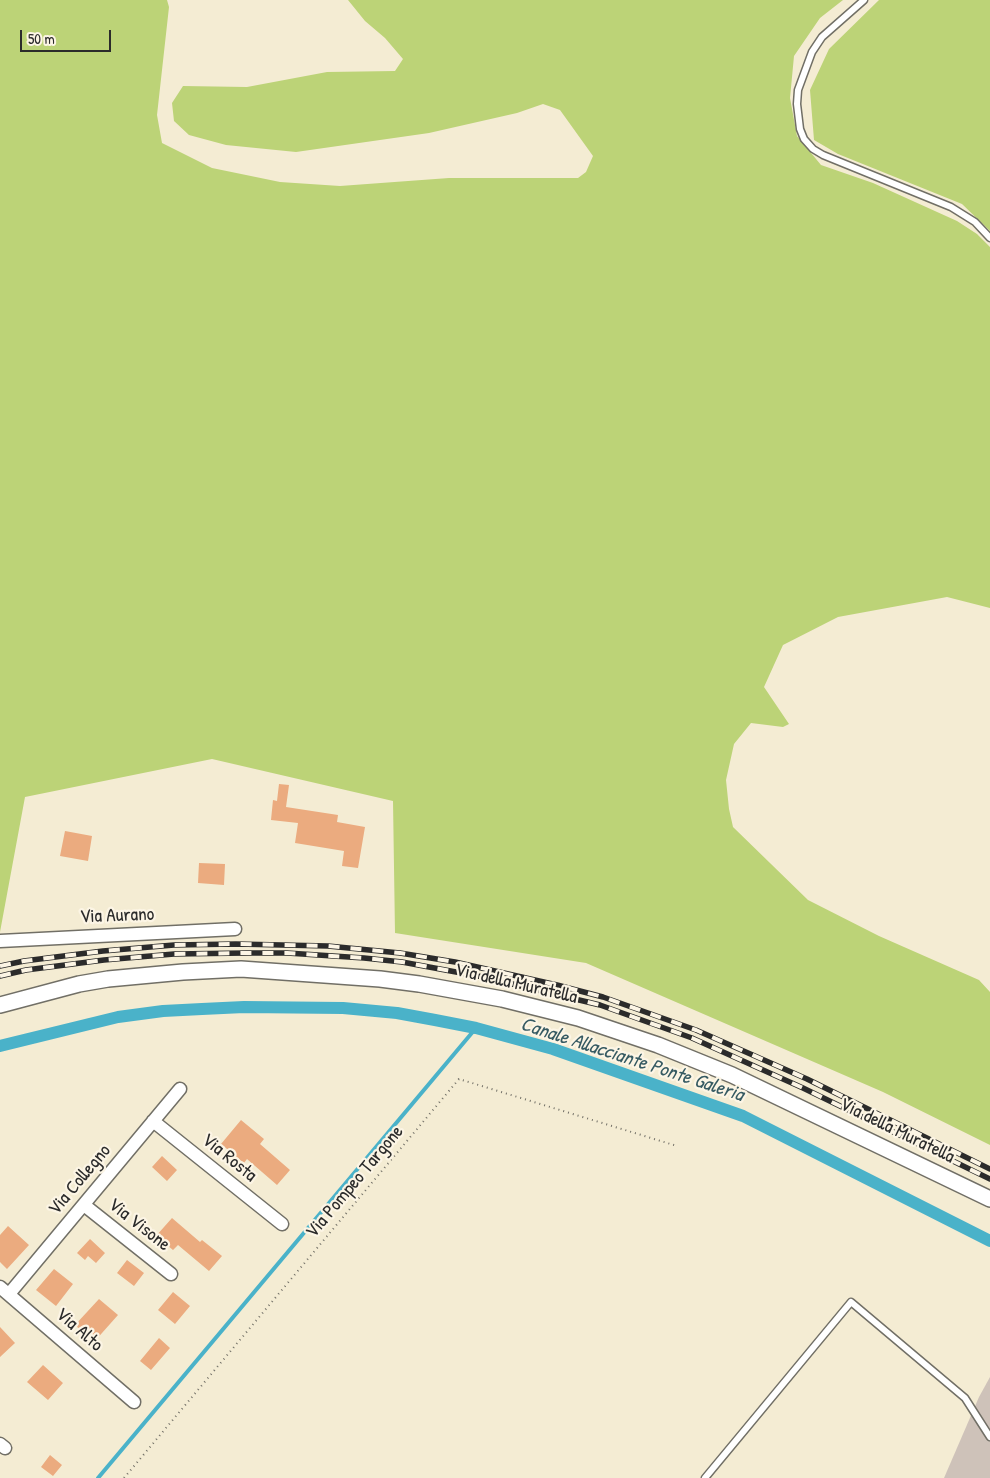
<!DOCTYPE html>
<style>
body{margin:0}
#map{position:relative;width:990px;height:1478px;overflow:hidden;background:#f4ecd3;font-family:"Patrick Hand",sans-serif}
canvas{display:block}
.scale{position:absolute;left:20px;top:30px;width:91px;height:22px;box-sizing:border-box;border:2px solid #2b2b2b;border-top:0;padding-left:6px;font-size:15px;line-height:18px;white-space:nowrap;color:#2b2b2b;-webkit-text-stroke:4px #fcf5e5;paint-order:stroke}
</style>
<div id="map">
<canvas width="990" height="1478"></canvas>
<div class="scale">50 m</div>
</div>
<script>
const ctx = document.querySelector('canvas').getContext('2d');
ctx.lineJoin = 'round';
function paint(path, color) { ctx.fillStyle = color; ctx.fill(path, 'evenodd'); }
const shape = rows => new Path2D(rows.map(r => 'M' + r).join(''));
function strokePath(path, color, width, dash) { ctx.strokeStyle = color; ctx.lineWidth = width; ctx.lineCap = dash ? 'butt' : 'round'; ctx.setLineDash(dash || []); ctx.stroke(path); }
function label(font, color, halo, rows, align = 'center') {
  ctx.font = font + ' "Patrick Hand",sans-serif'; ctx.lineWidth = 4.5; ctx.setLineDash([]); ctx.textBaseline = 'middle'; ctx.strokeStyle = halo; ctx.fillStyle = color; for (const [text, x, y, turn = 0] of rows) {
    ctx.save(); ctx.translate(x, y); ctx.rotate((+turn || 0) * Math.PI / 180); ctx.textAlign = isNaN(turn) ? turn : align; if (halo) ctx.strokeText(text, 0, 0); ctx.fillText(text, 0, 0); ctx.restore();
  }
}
const industrial = shape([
 [990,1377,990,1478,944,1478,979,1397]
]);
const green = shape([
 [0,0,167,0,169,7,157,115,162,143,212,168,280,182,340,186,449,178,578,178,586,172,593,156,560,110,543,104,517,113,429,133,296,152,226,145,189,135,174,121,172,103,183,86,247,87,327,72,395,71,403,59,385,38,365,21,348,0,843,0,820,18,794,56,790,98,797,136,821,165,873,183,957,221,977,234,990,247,990,608,947,597,838,617,783,645,764,687,789,724,783,727,751,723,734,744,726,780,729,809,733,827,808,900,879,936,979,980,990,992,990,1145,883,1092,586,963,395,933,393,801,212,759,25,797,0,932],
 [879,0,990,0,990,231,962,204,838,154,814,140,810,90,829,49]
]);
const stream = shape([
 [98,1478,476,1028]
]);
const canal = shape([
 [0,1046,118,1017,163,1011,202,1009,244,1007,343,1008,397,1013,435,1020,476,1028,553,1049,743,1116,990,1241]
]);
const building = shape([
 [279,784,289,785,286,807,338,815,337,822,365,827,358,868,342,866,344,851,295,843,298,823,271,820,273,800,277,801],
 [65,831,92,836,88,861,60,856],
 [199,863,225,864,224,885,198,883],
 [241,1120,264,1139,260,1144,290,1170,277,1185,247,1159,244,1163,221,1144],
 [162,1156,177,1170,167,1181,152,1167],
 [172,1218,200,1242,202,1240,222,1256,209,1271,178,1245,173,1250,156,1236],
 [8,1226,29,1245,7,1269,0,1262,0,1235],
 [90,1239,105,1253,96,1263,88,1256,85,1260,77,1253],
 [127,1260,144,1273,134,1286,117,1273],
 [54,1269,73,1284,56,1306,36,1290],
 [173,1292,190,1306,175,1324,158,1310],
 [99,1299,118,1315,94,1342,75,1325],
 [0,1327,15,1343,0,1357],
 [159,1338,170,1348,151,1370,140,1361],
 [43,1365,63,1383,48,1400,27,1382],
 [50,1455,62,1465,53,1476,41,1467]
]);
const path = shape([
 [124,1478,459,1079,677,1146]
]);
const service = shape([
 [864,0,822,37,812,52,798,90,797,104,800,129,804,139,813,149,823,155,951,207,975,222,990,238],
 [705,1478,851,1302,965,1398,990,1437]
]);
const minor = shape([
 [0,941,235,929],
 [153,1121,282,1224],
 [84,1205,171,1274],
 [0,1287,134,1402],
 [9,1294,180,1089],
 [0,1444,5,1448]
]);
const tertiary = shape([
 [0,1005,79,984,108,979,183,972,241,969,380,979,419,984,502,999,578,1018,658,1045,732,1075,990,1199]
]);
const rail = shape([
 [0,966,24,961,103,951,174,945,236,944,328,946,400,953,455,962,557,985,603,997,696,1030,807,1079,990,1169],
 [0,976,26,970,104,960,174,954,247,953,287,953,364,958,402,962,483,977,600,1005,692,1038,803,1088,990,1179]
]);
const streetNames = [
 ["Via Aurano",117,916,-2],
 ["Via della Muratella",516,984,13],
 ["Via della Muratella",897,1131,26],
 ["Via Rosta",229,1158,39],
 ["Via Collegno",80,1180,-50],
 ["Via Pompeo Targone",355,1182,-50],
 ["Via Visone",139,1225,38],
 ["Via Alto",79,1330,41]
];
const waterNames = [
 ["Canale Allacciante Ponte Galeria",632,1060,18]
];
paint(industrial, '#cec2b9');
paint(green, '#bcd377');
strokePath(stream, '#4ab2c9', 4);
strokePath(canal, '#4ab2c9', 12);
paint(building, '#ebab7f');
strokePath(service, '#716f66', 9);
strokePath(minor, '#716f66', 15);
strokePath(tertiary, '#716f66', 18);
strokePath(path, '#716f66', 2, [1, 4]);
strokePath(service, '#fff', 6);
strokePath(minor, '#fff', 12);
strokePath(tertiary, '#fff', 15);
strokePath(rail, '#2b2b2b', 5.5);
strokePath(rail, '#fcf5e5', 4, [11]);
label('19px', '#2b2b2b', '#fcf5e5', streetNames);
label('italic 20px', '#365a62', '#fcf5e5', waterNames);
</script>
